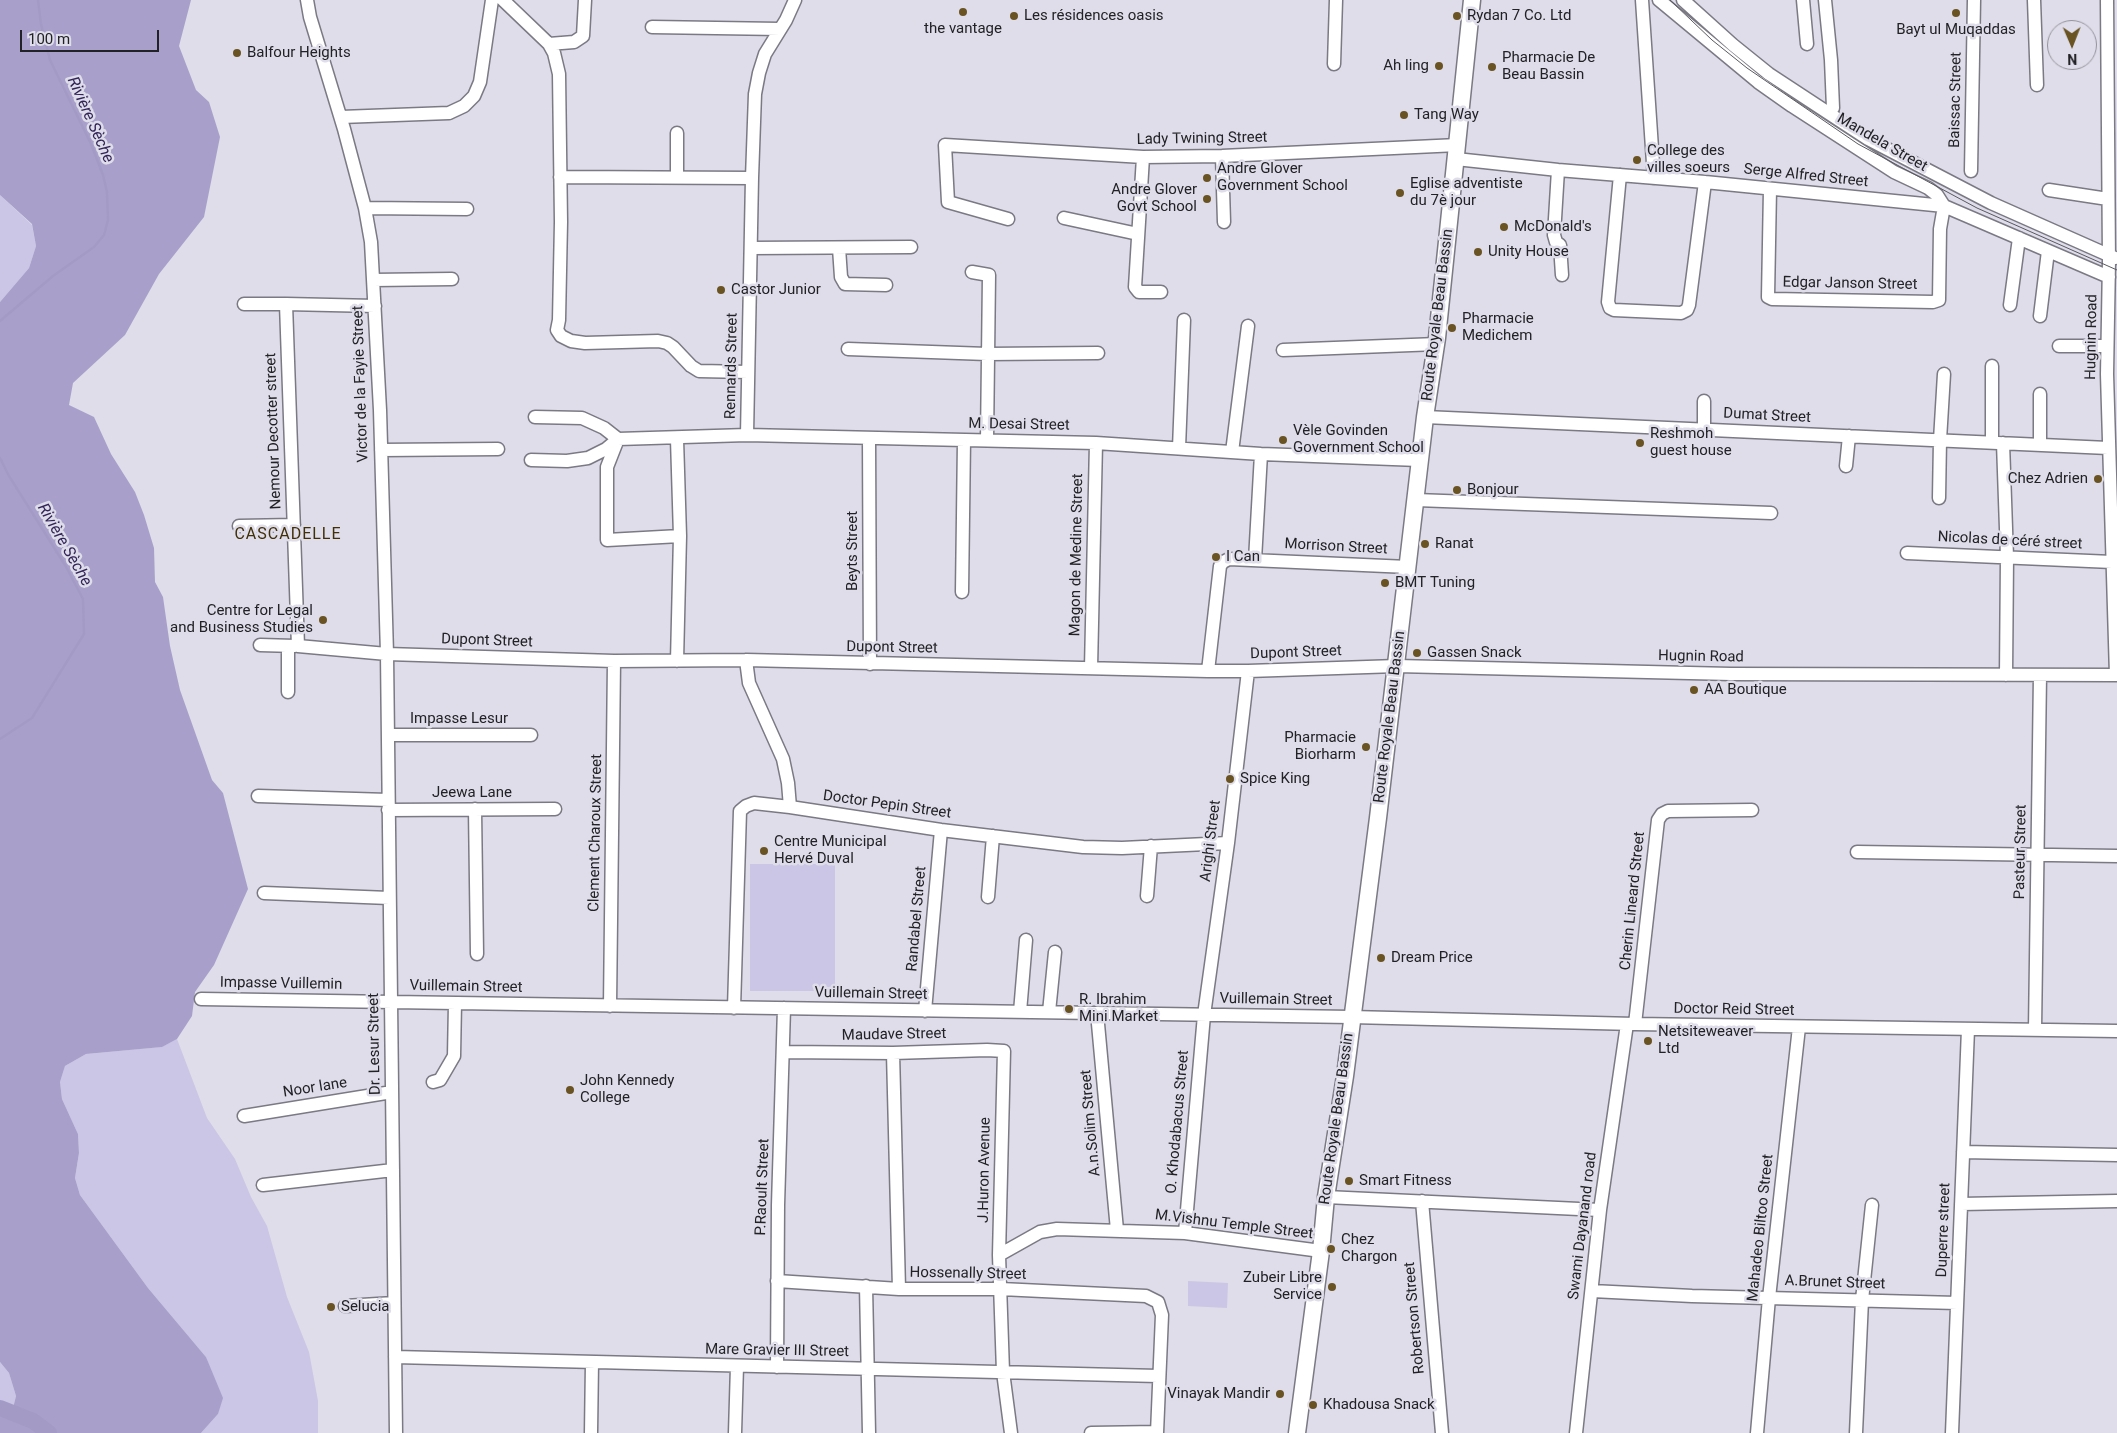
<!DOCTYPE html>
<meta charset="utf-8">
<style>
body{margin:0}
#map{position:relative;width:2117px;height:1433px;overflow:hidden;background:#dedde9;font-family:Roboto,sans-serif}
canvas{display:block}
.north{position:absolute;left:2047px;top:20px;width:50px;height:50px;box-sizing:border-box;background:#dedde9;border:1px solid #93929b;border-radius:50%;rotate:179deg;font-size:14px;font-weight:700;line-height:20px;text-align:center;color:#222226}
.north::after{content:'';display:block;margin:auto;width:18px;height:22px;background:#6a5323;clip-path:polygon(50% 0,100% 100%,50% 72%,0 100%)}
.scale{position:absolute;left:20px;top:30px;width:139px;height:22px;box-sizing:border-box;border:2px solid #222226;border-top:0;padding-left:6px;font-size:15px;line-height:18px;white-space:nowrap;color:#222226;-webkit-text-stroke:4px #dedde9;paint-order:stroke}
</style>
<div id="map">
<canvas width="2117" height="1433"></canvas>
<div class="north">N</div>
<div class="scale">100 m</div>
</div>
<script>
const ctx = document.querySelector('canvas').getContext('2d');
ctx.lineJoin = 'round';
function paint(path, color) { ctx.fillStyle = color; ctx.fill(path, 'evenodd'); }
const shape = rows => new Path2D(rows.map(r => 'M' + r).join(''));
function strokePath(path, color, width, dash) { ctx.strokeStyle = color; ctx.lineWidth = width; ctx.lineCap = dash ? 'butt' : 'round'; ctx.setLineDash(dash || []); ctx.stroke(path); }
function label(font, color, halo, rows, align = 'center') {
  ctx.font = font + ' Roboto,sans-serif'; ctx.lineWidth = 5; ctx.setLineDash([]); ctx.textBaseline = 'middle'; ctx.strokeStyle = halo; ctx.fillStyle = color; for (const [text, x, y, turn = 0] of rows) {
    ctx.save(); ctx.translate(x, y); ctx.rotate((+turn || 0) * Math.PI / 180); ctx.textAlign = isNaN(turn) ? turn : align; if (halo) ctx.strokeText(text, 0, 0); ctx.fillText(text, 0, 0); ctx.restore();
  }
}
const green = shape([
 [0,195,32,225,36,246,29,268,0,302],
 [750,864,835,864,835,991,750,991],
 [177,1039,207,1118,235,1159,251,1197,267,1226,287,1297,309,1352,318,1401,318,1433,201,1433,218,1414,206,1357,148,1288,80,1195,75,1178,79,1153,78,1134,62,1099,60,1082,65,1066,86,1054,161,1047],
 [1188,1281,1228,1283,1227,1308,1188,1306],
 [0,1362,9,1373,16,1396,13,1408,0,1405]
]);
const forest = shape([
 [0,0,191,0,179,46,196,90,209,102,220,137,204,217,159,274,125,335,73,383,69,405,94,417,111,454,135,492,144,515,154,548,155,582,163,597,170,646,180,690,212,780,223,793,248,889,214,965,195,992,192,1016,177,1039,162,1047,86,1054,65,1066,60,1082,62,1099,78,1134,79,1153,75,1178,80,1195,148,1288,206,1357,223,1398,218,1414,201,1433,0,1433,0,1405,13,1408,16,1396,9,1373,0,1362,0,302,29,268,36,246,32,224,0,195]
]);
const stream = shape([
 [0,321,53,276,94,247,104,235,108,220,107,192,103,175,91,144,50,60,41,24,38,0],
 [0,458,9,476,65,565,83,599,84,634,32,718,0,739]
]);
const river = shape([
 [0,1408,33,1421,49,1433]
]);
const minor = shape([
 [307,0,310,17,344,129,365,208,371,242,380,410,387,654,396,1433],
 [503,0,549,44,554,53,559,74,561,222,559,320,557,330,561,336,571,341,585,343,658,341,667,343,673,347,691,366,699,371,748,372],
 [1642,0,1654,178],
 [1659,0,1758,82,1792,106,1894,172,1928,188,1937,195,1944,206,2109,277],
 [1683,0,1733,45,1769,74,1868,139,1991,203,2115,258],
 [1803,0,1807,44],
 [1825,0,1831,60,1833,108],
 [2034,0,2037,85],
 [2107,0,2109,261,2107,374,2116,675],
 [652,27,780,29],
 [549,44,574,42,583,36,585,0],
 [1334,64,1336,0],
 [341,117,449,113,464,106,474,96,480,82,492,0],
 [1222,156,1224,222],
 [1143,157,1135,287,1139,292,1161,292],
 [1456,159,1558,170,1705,182,1944,206,1940,229,1939,300,1933,302,1772,299,1768,297,1770,189],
 [1558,170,1554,235,1556,242,1560,245,1562,275],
 [1971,171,1974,0],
 [1620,175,1608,302,1610,308,1614,310,1681,313,1687,310,1689,305,1705,182],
 [560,177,752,178],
 [677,177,677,133],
 [2049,190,2108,199],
 [365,208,467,209],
 [1064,218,1138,234],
 [1008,219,948,202,945,145,1143,157,1222,156,1458,145],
 [751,248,911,247],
 [839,248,841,277,845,284,886,285],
 [972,272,989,275,987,440],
 [373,280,452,279],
 [244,304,286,304],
 [2010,305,2019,238],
 [375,306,286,304,298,646,387,654,614,661,746,660,1208,671,1248,671,1397,666,1731,674,2117,675],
 [2040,316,2048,251],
 [2059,346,2107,346],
 [848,349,987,354,1098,353],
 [1283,350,1437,344],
 [2040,394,2040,444],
 [1704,401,1704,429],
 [535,417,582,418,604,428,618,439],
 [1425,417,2108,448],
 [747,435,752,178,755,94,759,73,765,54,786,20,795,0],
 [869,438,870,664],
 [618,439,747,435,1096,443,1261,454,1419,460],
 [618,439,607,467,607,540,680,536,677,439],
 [1992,442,1992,366],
 [2003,443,2007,557,2006,675],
 [1179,448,1184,320],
 [381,450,498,449],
 [1232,452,1248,326],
 [531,460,567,461,588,458,606,449,618,439],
 [1846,466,1849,436],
 [1939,498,1940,440,1944,374],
 [1416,500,1771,513],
 [239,526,294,525],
 [1907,553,2112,562],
 [1255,560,1261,454],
 [962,592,964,440],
 [260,645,295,646],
 [746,660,749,683,783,759,788,783,790,807],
 [677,661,680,536],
 [1091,668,1096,443],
 [1208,671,1220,566,1223,562,1229,559,1408,567],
 [288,692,288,646],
 [388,735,531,735],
 [258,796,388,800],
 [475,809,477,954],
 [388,810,555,809],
 [1857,852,2117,856],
 [264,893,389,898],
 [1147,896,1151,846],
 [988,897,993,836],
 [201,999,1351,1017,1635,1024,2117,1031],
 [610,1006,614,661],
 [734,1008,740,811,746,806,754,803,790,807,941,830,1083,847,1122,848,1228,843],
 [925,1011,941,830],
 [1020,1012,1026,940],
 [1049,1012,1055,952],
 [1097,1013,1117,1230],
 [1635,1024,1658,820,1662,814,1668,811,1752,810],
 [2035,1030,2040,675],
 [784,1052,893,1053,987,1050,1004,1051,999,1255,1003,1372,1011,1433],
 [893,1053,899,1289],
 [433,1082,440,1080,454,1056,455,1003],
 [244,1116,392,1092],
 [1963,1152,2117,1155],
 [263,1185,393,1170],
 [1326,1197,1600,1210],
 [1422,1201,1442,1433],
 [1961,1204,2117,1201],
 [1185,1233,1204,1015,1228,843,1248,671],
 [999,1255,1040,1232,1057,1229,1185,1233,1321,1251],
 [777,1281,899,1289,1001,1289,1146,1296,1158,1302,1162,1315,1157,1433],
 [866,1286,869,1433],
 [1592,1291,1692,1296,1957,1303],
 [345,1306,394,1303],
 [395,1357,1158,1376],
 [777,1367,778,1205,784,1008],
 [591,1433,592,1362],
 [735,1433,737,1366],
 [1091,1433,1157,1432],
 [1576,1433,1600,1210,1627,1024],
 [1757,1433,1769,1298,1799,1027],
 [1856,1433,1862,1300,1872,1205],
 [1952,1433,1968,1029]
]);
const major = shape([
 [1297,1433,1321,1251,1326,1197,1345,1076,1378,818,1425,417,1437,338,1472,0]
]);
const tram = shape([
 [1670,0,1712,40,1747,68,1858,144,1977,208,2117,270]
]);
const markers = [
 [963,12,5,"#6a5323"],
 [1956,13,5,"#6a5323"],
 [1014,16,5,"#6a5323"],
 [1457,16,5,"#6a5323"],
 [237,53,5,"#6a5323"],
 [1439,66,5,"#6a5323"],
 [1492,67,5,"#6a5323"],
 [1404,115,5,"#6a5323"],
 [1637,160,5,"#6a5323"],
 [1207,178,5,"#6a5323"],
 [1400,193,5,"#6a5323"],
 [1207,199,5,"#6a5323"],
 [1504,227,5,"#6a5323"],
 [1478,252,5,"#6a5323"],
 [721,290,5,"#6a5323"],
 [1452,328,5,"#6a5323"],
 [1283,440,5,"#6a5323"],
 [1640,443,5,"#6a5323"],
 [2098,479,5,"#6a5323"],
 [1457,490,5,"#6a5323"],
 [1425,544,5,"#6a5323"],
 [1216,557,5,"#6a5323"],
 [1385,583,5,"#6a5323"],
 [323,620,5,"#6a5323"],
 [1417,653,5,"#6a5323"],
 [1694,690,5,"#6a5323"],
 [1366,747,5,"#6a5323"],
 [1230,779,5,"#6a5323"],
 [764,851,5,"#6a5323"],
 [1381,958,5,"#6a5323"],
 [1069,1009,5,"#6a5323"],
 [1648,1041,5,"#6a5323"],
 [570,1090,5,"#6a5323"],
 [1349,1181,5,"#6a5323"],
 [1331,1249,5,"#6a5323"],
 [1332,1287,5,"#6a5323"],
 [331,1307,5,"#6a5323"],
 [1280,1394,5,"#6a5323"],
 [1313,1405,5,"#6a5323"]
];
const poiNames = [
 ["Les résidences oasis",1024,16],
 ["Rydan 7 Co. Ltd",1467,16],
 ["the vantage",963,29,"center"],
 ["Bayt ul Muqaddas",1956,30,"center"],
 ["Balfour Heights",247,53],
 ["Pharmacie De",1502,58],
 ["Beau Bassin",1502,75],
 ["Ah ling",1429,66,"right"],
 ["Tang Way",1414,115],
 ["College des",1647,151],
 ["villes soeurs",1647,168],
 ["Andre Glover",1217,169],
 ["Government School",1217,186],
 ["Eglise adventiste",1410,184],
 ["du 7è jour",1410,201],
 ["Andre Glover",1197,190,"right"],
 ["Govt School",1197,207,"right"],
 ["McDonald's",1514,227],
 ["Unity House",1488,252],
 ["Castor Junior",731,290],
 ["Pharmacie",1462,319],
 ["Medichem",1462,336],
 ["Vèle Govinden",1293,431],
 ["Government School",1293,448],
 ["Reshmoh",1650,434],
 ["guest house",1650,451],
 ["Chez Adrien",2088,479,"right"],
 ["Bonjour",1467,490],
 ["Ranat",1435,544],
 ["I Can",1226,557],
 ["BMT Tuning",1395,583],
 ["Centre for Legal",313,611,"right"],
 ["and Business Studies",313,628,"right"],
 ["Gassen Snack",1427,653],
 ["AA Boutique",1704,690],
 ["Pharmacie",1356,738,"right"],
 ["Biorharm",1356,755,"right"],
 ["Spice King",1240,779],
 ["Centre Municipal",774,842],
 ["Hervé Duval",774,859],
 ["Dream Price",1391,958],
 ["R. Ibrahim",1079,1000],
 ["Mini Market",1079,1017],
 ["Netsiteweaver",1658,1032],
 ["Ltd",1658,1049],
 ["John Kennedy",580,1081],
 ["College",580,1098],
 ["Smart Fitness",1359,1181],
 ["Chez",1341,1240],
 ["Chargon",1341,1257],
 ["Zubeir Libre",1322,1278,"right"],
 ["Service",1322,1295,"right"],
 ["Selucia",341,1307],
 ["Vinayak Mandir",1270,1394,"right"],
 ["Khadousa Snack",1323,1405]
];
const streetNames = [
 ["Baissac Street",1956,100,-89],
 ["Lady Twining Street",1202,139,-1],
 ["Mandela Street",1882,143,30],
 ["Serge Alfred Street",1806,176,6],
 ["Edgar Janson Street",1850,284,1],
 ["Route Royale Beau Bassin",1438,315,-83],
 ["Hugnin Road",2092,337,-89],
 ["Rennards Street",732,366,-89],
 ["Victor de la Fayie Street",361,384,-92],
 ["Dumat Street",1767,416,3],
 ["M. Desai Street",1019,425,1],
 ["Nemour Decotter street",274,431,-92],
 ["Nicolas de céré street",2010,541,3],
 ["Morrison Street",1336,547,3],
 ["Beyts Street",853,551,-90],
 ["Magon de Medine Street",1077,555,-89],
 ["Dupont Street",487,641,2],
 ["Dupont Street",892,648,1],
 ["Dupont Street",1296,653,-2],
 ["Hugnin Road",1701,657,1],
 ["Route Royale Beau Bassin",1390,717,-83],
 ["Impasse Lesur",459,719],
 ["Jeewa Lane",472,793],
 ["Doctor Pepin Street",887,805,8],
 ["Clement Charoux Street",596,833,-89],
 ["Arighi Street",1211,841,-83],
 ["Pasteur Street",2021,852,-89],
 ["Cherin Lineard Street",1633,901,-84],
 ["Randabel Street",917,919,-85],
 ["Impasse Vuillemin",281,984,1],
 ["Vuillemain Street",466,987,1],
 ["Vuillemain Street",871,994,1],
 ["Vuillemain Street",1276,1000,1],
 ["Doctor Reid Street",1734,1010,1],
 ["Maudave Street",894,1035,-1],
 ["Dr. Lesur Street",375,1044,-91],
 ["Noor lane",315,1088,-9],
 ["Route Royale Beau Bassin",1337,1119,-82],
 ["O. Khodabacus Street",1178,1122,-85],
 ["A.n.Solim Street",1091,1123,-95],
 ["J.Huron Avenue",985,1170,-89],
 ["P.Raoult Street",763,1187,-88],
 ["M.Vishnu Temple Street",1234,1225,7],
 ["Swami Dayanand road",1583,1226,-83],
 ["Mahadeo Biltoo Street",1761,1228,-84],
 ["Duperre street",1944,1230,-88],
 ["Hossenally Street",968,1274,1],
 ["A.Brunet Street",1835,1283,2],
 ["Robertson Street",1415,1318,-95],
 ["Mare Gravier III Street",777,1351,1]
];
const waterNames = [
 ["Rivière Sèche",90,120,66],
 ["Rivière Sèche",64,545,60]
];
const neighbourhoodNames = [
 ["CASCADELLE",288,535]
];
paint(green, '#cbc6e5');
paint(forest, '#a8a0cb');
strokePath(stream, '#a39bc6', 2.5);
strokePath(river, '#a39bc6', 16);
strokePath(minor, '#7b7984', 15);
strokePath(major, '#7b7984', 19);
strokePath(minor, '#fff', 12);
strokePath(major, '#fff', 16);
strokePath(tram, '#5a5960', 1);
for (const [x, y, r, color] of markers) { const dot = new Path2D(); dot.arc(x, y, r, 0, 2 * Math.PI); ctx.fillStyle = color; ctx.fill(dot); strokePath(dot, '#dedde9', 2); }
label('15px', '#222226', '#dedde9', poiNames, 'left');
label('15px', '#222226', '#dedde9', streetNames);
label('italic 16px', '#322459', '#dedde9', waterNames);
ctx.letterSpacing = '1px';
label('16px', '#412f07', '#dedde9', neighbourhoodNames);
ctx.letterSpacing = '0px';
</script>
